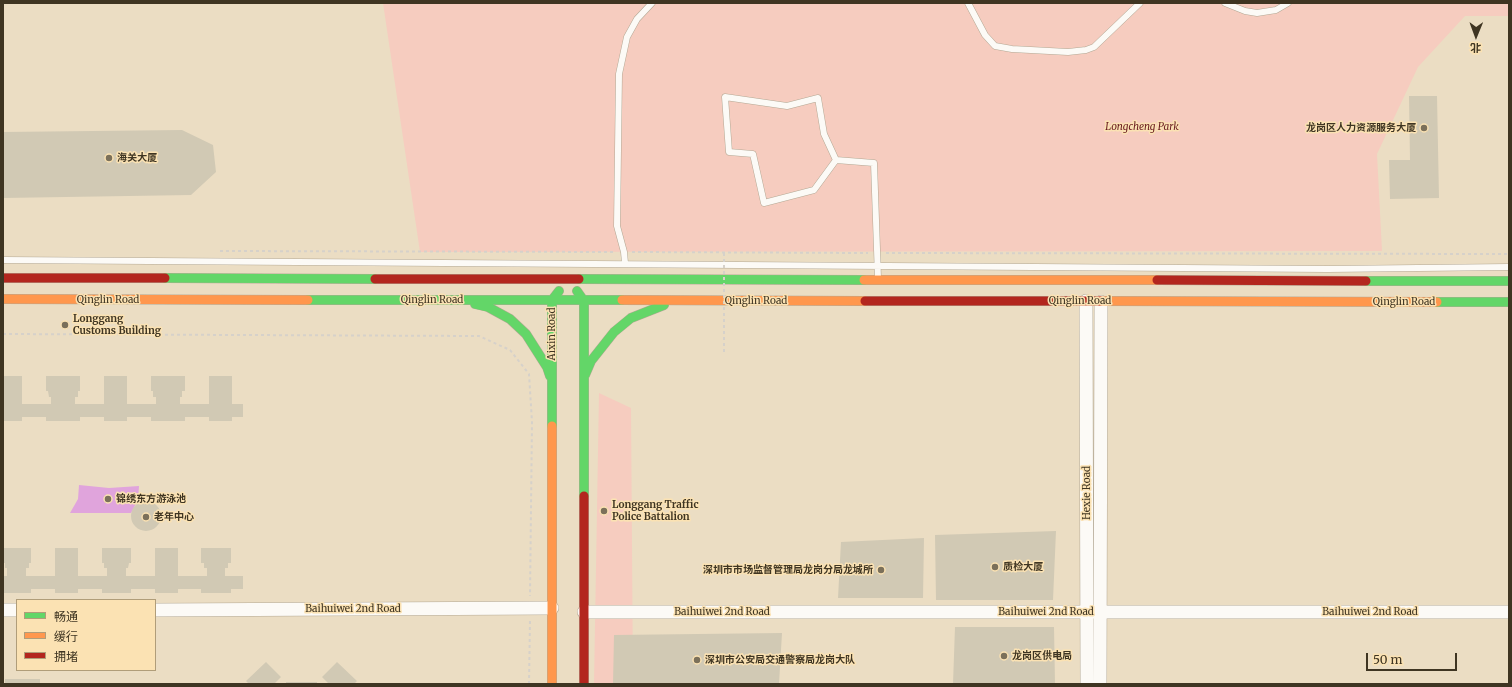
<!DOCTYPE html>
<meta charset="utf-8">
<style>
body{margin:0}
#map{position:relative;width:1512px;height:687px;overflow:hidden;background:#ebddc3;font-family:Merriweather,"Noto Sans SC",serif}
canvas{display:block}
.frame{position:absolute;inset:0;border:4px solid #3f3522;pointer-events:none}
.legend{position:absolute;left:16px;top:599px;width:140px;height:72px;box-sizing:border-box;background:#fbe2b3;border:1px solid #b09d79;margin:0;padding:5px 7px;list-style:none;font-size:12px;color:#3f3522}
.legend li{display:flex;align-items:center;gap:8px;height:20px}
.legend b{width:20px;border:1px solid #b09d79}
.north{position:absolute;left:1456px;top:16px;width:40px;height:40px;-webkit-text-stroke:3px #fbe2b3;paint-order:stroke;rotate:181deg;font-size:11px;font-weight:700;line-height:16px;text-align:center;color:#3f3522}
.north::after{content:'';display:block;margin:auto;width:14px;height:18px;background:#3f3522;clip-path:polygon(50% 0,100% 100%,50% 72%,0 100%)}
.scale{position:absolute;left:1366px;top:653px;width:91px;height:18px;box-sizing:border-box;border:2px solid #3f3522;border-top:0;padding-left:5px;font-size:12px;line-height:14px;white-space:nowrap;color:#3f3522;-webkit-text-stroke:3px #fbe2b3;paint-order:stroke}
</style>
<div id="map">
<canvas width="1512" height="687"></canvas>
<div class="frame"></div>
<ul class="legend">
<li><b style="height:5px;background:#63d668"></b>畅通</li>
<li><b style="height:5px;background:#ff974d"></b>缓行</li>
<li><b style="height:5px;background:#b3261e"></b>拥堵</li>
</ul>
<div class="north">北</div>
<div class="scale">50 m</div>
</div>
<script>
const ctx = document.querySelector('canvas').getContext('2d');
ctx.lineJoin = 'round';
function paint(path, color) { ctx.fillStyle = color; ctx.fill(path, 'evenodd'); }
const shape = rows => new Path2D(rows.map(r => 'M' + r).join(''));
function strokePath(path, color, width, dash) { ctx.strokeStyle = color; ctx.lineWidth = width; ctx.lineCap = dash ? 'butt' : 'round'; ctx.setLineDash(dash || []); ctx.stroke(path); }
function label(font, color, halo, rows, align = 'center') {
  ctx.font = font + ' Merriweather,"Noto Sans SC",serif'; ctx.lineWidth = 3; ctx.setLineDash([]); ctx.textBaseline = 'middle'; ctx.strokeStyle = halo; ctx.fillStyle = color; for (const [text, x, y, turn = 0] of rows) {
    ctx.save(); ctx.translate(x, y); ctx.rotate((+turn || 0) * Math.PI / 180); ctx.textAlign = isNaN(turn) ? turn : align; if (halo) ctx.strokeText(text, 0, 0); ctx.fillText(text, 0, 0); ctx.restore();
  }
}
const green = shape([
 [383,3,1509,3,1509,16,1465,16,1418,67,1377,154,1382,251,420,252],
 [599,393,631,408,633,684,594,684]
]);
const water = shape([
 [79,485,109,488,139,486,138,500,131,513,70,513,78,499]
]);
const building = shape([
 [1409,96,1437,96,1439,198,1390,199,1389,160,1410,160],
 [182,130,213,145,216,172,191,195,3,198,3,132],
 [3,376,22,376,22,404,51,404,51,397,49,397,48,391,46,391,46,376,80,376,80,391,78,391,78,397,75,397,75,404,104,404,104,376,127,376,127,404,156,404,156,397,153,397,153,391,151,391,151,376,185,376,185,391,182,391,182,397,180,397,180,404,209,404,209,376,232,376,232,404,243,404,243,417,232,417,232,421,209,421,209,417,185,417,185,421,151,421,151,417,127,417,127,421,104,421,104,417,80,417,80,421,46,421,46,417,22,417,22,421,3,421],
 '131 516a15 15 0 1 1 30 0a15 15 0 1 1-30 0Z',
 [1056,531,1053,600,936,600,935,535],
 [924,538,923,598,838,598,841,542],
 [3,548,31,548,31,563,29,563,29,568,26,568,26,576,55,576,55,548,78,548,78,576,107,576,107,568,104,568,104,563,102,563,102,548,131,548,131,563,129,563,128,568,126,568,126,576,155,576,155,548,178,548,178,576,207,576,207,568,204,568,204,563,201,563,201,548,231,548,231,563,228,563,228,568,225,568,225,576,243,576,243,589,231,589,231,593,201,593,201,589,178,589,178,593,155,593,155,589,131,589,131,593,102,593,102,589,78,589,78,593,55,593,55,589,31,589,31,593,3,593,3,576,7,576,7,568,5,568,5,563,3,563],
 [955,627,1054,627,1055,684,953,684],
 [782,633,779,684,613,684,614,635],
 [266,662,281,677,274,684,249,684,246,681],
 [337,662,357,681,354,684,329,684,322,677],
 [5,679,40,679,40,684,5,684],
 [286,682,317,682,317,684,286,684]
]);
const path = shape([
 [220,251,616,252],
 [632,252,868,253],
 [886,253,1509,254],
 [3,334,479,336,510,350,529,374,532,422,530,596],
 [529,684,530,620]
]);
const lane = shape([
 [968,3,985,35,995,46,1012,49,1068,52,1086,50,1094,47,1140,3],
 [1225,3,1245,11,1257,13,1276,10,1288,3],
 [836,160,824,134,818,98,787,106,725,97,729,152,753,154,764,203,814,190,836,160,874,163,878,278],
 [3,260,1328,269,1509,267],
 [625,263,624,252,617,226,619,74,627,37,637,19,652,3]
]);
const street = shape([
 [1086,301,1087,684],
 [3,610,17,610],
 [155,610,552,608],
 [584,612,1509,612],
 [1100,684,1101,302]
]);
const fast = shape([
 [165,278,375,279],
 [579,279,864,280],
 [1366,281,1509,281],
 [577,291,584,301,584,496],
 [308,300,622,300],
 [1437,302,1509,302],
 [475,304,488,307,510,319,526,334,547,367,550,376],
 [585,375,591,361,614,332,631,318,664,305],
 [552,426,552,300,559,291]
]);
const slow = shape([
 [864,280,1157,280],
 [3,299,308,300],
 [622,300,865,301],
 [1100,301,1437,302],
 [552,426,552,684]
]);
const jam = shape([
 [3,278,165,278],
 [375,279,579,279],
 [1157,280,1366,281],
 [865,301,1100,301],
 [584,496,584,684]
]);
const pathBridge = shape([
 [724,253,724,353]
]);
const markers = [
 [1424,128,4,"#7b705a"],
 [109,158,4,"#7b705a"],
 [65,325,4,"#7b705a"],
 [108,499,4,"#7b705a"],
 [604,511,4,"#7b705a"],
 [146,517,4,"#7b705a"],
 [995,567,4,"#7b705a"],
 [881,570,4,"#7b705a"],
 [1004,656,4,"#7b705a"],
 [697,660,4,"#7b705a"]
];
const parkNames = [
 ["Longcheng Park",1142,127]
];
const poiNames = [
 ["龙岗区人力资源服务大厦",1416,128,"right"],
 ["海关大厦",117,158],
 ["Longgang",73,319],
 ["Customs Building",73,331],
 ["锦绣东方游泳池",116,499],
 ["Longgang Traffic",612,505],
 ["Police Battalion",612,517],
 ["老年中心",154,517],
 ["质检大厦",1003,567],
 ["深圳市市场监督管理局龙岗分局龙城所",873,570,"right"],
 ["龙岗区供电局",1012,656],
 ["深圳市公安局交通警察局龙岗大队",705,660]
];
const streetNames = [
 ["Qinglin Road",108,300],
 ["Qinglin Road",432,300],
 ["Qinglin Road",756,301],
 ["Qinglin Road",1080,301],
 ["Qinglin Road",1404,302],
 ["Aixin Road",552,334,-90],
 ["Hexie Road",1087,493,-90],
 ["Baihuiwei 2nd Road",353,609],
 ["Baihuiwei 2nd Road",722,612],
 ["Baihuiwei 2nd Road",1046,612],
 ["Baihuiwei 2nd Road",1370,612]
];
paint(green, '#f6ccbf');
paint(water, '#e0a4dc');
paint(building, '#d1c9b4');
strokePath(lane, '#b3a894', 7);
strokePath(street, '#b3a894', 14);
strokePath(fast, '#b3a894', 10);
strokePath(slow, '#b3a894', 10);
strokePath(jam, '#b3a894', 10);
strokePath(path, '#d6d1ca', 2, [3, 3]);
strokePath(lane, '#fcfaf6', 6);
strokePath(street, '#fcfaf6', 13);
strokePath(fast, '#63d668', 9);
strokePath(slow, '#ff974d', 9);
strokePath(jam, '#b3261e', 9);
strokePath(pathBridge, '#d6d1ca', 2, [3, 3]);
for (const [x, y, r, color] of markers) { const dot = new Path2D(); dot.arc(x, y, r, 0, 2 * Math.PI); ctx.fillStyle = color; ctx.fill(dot); strokePath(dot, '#fbe2b3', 1.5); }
label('italic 10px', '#691b1f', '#fbe2b3', parkNames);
label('bold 10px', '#3f3522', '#fbe2b3', poiNames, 'left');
label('10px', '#3f3522', '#fbe2b3', streetNames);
</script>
